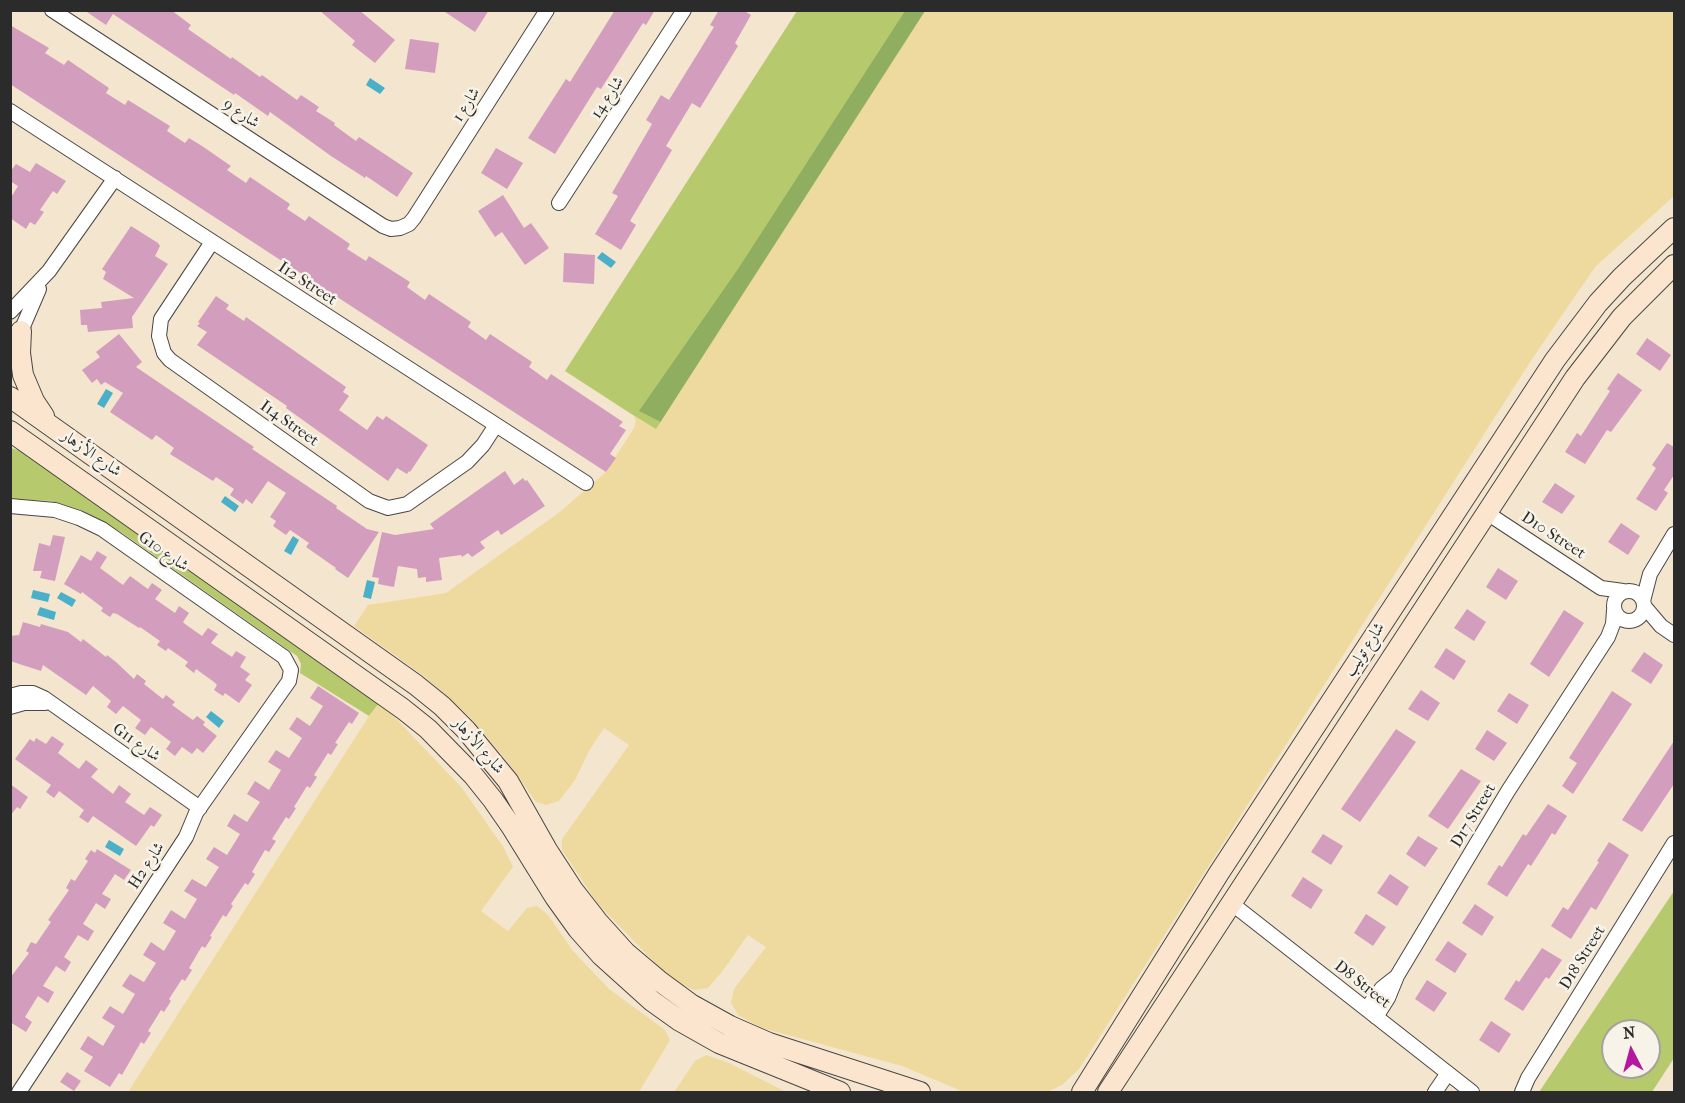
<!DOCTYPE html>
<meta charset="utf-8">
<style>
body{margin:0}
#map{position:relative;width:1685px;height:1103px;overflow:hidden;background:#f4e5ce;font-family:"IM FELL French Canon",serif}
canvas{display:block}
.frame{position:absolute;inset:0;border:12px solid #2b2b2b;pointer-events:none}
.north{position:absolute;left:1601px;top:1019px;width:60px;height:60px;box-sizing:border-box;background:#f7f3e8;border:2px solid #a5a39c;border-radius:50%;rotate:354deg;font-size:16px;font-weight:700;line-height:24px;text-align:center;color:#2b2b2b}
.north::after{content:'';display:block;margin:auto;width:21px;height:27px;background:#b5179e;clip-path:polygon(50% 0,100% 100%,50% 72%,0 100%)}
</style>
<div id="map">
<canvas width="1685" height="1103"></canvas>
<div class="frame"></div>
<div class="north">N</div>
</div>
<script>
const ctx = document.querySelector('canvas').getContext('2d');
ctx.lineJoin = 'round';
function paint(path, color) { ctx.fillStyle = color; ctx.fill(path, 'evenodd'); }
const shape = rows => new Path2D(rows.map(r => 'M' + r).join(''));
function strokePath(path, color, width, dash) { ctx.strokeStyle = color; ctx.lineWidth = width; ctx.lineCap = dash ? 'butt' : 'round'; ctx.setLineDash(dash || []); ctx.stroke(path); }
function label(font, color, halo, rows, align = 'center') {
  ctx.font = font + ' "IM FELL French Canon",Amiri,serif'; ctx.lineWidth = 5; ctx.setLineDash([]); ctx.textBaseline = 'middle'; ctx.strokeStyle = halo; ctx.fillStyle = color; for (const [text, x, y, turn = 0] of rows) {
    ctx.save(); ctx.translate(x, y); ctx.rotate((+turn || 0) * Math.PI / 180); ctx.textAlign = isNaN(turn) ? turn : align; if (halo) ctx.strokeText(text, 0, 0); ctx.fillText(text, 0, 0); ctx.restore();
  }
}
const green = shape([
 [797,11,925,11,656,430,565,371],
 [11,448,25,452,380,702,369,716,300,673,301,664,297,656,121,532,83,511,51,501,11,499],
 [1674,891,1674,1058,1652,1092,1539,1092],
 [1613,1031,1649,1031,1649,1067,1613,1067]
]);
const forest = shape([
 [905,11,928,11,661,422,639,411,738,269]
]);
const sand = shape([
 [925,11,1674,11,1674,196,1595,267,1532,359,1079,1069,1062,1085,1047,1092,964,1092,902,1066,762,1028,738,1015,731,1003,734,989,766,947,748,935,721,973,708,988,694,990,681,984,662,970,598,904,562,850,562,839,629,745,604,728,589,751,575,780,559,801,546,805,536,802,508,762,469,716,425,677,354,626,368,605,446,593,560,512,606,472,634,428,636,420,633,415,656,429],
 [380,702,462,788,504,848,513,867,481,911,508,931,527,908,537,906,548,915,573,951,609,989,665,1030,670,1040,639,1092,128,1092,369,716],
 [706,1055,729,1063,786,1092,674,1092,695,1061]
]);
const water = shape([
 [370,78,385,88,380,94,366,85],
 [602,252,616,262,611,268,597,258],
 [106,389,113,393,104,408,97,404],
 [225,496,239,506,235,512,221,502],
 [293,536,299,540,291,555,284,551],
 [367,580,375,582,371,599,363,597],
 [33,590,50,594,48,602,31,598],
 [61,592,76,600,72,607,57,598],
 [40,607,56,612,54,620,37,615],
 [211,711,224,721,219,728,206,717],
 [109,840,124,849,120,856,105,847]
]);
const building = shape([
 [84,10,171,10,191,25,188,29,231,59,232,57,260,77,262,75,297,100,301,95,319,107,316,111,335,123,334,125,356,141,359,137,413,173,397,197,366,176,365,178,331,156,270,112,268,116,235,93,234,95,113,14,106,25],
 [319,10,359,10,395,40,375,63,352,45,355,41],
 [442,10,489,10,475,32],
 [615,10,655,10,646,25,643,23,601,89,597,87,555,154,528,138,566,79,570,82],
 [719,10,743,10,751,15,735,43,738,46,700,108,692,103,666,146,672,150,630,221,636,225,621,250,595,234,618,196,612,193,652,124,646,120,661,95,669,100,714,27,710,25],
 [10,25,49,48,45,53,64,65,68,60,109,88,106,93,125,105,128,100,170,126,167,131,185,143,189,138,202,146,231,166,227,170,246,183,250,177,290,204,287,209,305,221,309,216,322,225,350,244,347,249,366,261,369,256,410,282,407,287,425,300,429,294,471,322,468,327,486,340,490,334,532,362,529,367,547,380,551,374,623,422,619,426,626,430,610,454,616,458,606,472,10,84],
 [410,39,439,43,435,73,405,69],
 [496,148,523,163,507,189,481,173],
 [36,163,66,181,57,194,53,191,40,210,44,212,35,225,30,222,26,229,10,218,10,199,18,186,10,181,10,172,16,164,30,172],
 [503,195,524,228,531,223,549,248,525,265,502,232,495,237,478,211],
 [131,226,158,243,160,246,155,256,168,264,132,317,133,328,88,332,87,325,81,325,80,310,102,308,101,302,134,298,103,279,106,272,102,269],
 [564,253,595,255,594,284,563,282],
 [216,296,229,305,226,309,244,321,246,317,346,387,343,392,349,396,339,410,367,430,377,416,383,420,386,416,428,445,410,472,409,471,407,474,397,468,388,481,286,408,287,406,197,345,207,332,197,326,200,323,198,322],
 [119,334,142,362,136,367,254,447,252,449,337,506,336,508,367,529,379,532,348,578,335,569,336,568,306,547,309,543,290,530,286,535,273,526,276,521,270,517,286,493,268,481,252,504,246,499,243,504,230,495,234,489,216,477,213,481,170,454,174,448,156,435,152,440,110,412,123,393,105,382,101,385,97,379,92,383,82,370,100,357,96,352],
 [1647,338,1671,355,1660,371,1636,354],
 [1618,373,1642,390,1611,432,1607,430,1585,464,1565,452,1577,433,1581,436,1610,391,1607,389],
 [1667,443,1674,447,1674,475,1664,490,1668,493,1656,511,1636,499,1656,468,1652,465],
 [505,471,514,485,523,478,525,481,527,480,545,506,501,535,498,530,480,542,485,548,472,557,468,553,462,557,461,555,439,558,442,580,426,582,426,577,418,578,417,569,398,566,394,587,378,584,379,578,372,577,382,532,395,535,434,529,430,524],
 [1555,483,1575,496,1562,514,1542,502],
 [1621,523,1640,536,1628,555,1608,542],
 [53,535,65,537,55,581,40,578,42,571,33,571,39,543,50,546],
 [97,551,107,557,100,568,123,585,130,576,148,589,152,583,162,590,155,599,175,613,179,606,189,613,183,622,185,624,202,636,208,628,218,634,211,643,232,657,236,651,246,657,240,667,250,674,245,680,252,685,239,703,225,693,223,696,214,690,217,685,214,682,196,669,194,673,185,666,188,662,168,648,166,651,157,645,160,641,140,627,139,628,117,614,113,613,110,617,101,611,103,608,82,592,81,594,64,584,81,555,91,561],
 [1498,568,1518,581,1506,600,1486,587],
 [1467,609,1486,622,1474,641,1454,628],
 [1564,610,1584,623,1549,677,1530,664],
 [23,622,40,627,41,624,68,632,81,642,83,639,106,657,107,655,116,662,134,679,137,674,146,681,144,684,163,699,166,695,175,702,172,705,190,718,193,720,197,716,205,722,203,725,217,736,203,753,197,748,192,754,182,747,175,756,166,749,171,742,151,727,145,735,135,728,141,720,123,706,116,714,107,707,111,701,93,686,86,695,43,665,41,671,10,661,10,636,19,635],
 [1446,648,1466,661,1454,680,1434,667],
 [1644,652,1663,665,1651,684,1631,671],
 [318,686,359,713,352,724,349,722,335,743,338,744,331,755,328,753,314,775,317,777,310,788,307,786,294,807,296,808,289,819,286,817,272,839,276,841,269,852,265,850,252,872,255,874,248,885,245,883,231,904,233,906,226,917,223,915,210,936,212,937,205,948,202,946,189,968,192,970,185,981,182,979,169,999,171,1001,164,1012,161,1010,148,1031,151,1033,144,1044,141,1042,122,1075,119,1073,110,1087,84,1071,93,1057,80,1049,88,1036,103,1046,115,1026,102,1018,110,1006,123,1014,135,994,122,986,130,974,144,982,156,963,143,955,151,942,164,951,176,931,163,923,171,910,185,919,197,899,184,891,192,879,206,887,219,867,206,859,214,847,227,855,240,834,227,826,234,814,247,822,260,802,247,794,255,781,269,790,281,770,268,762,276,750,289,758,302,738,289,729,297,717,310,726,323,706,310,698],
 [1421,690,1440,703,1428,721,1408,709],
 [1612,691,1632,704,1573,794,1562,786,1577,763,1569,758],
 [1509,693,1529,705,1517,724,1497,711],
 [1396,729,1416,742,1360,822,1341,809],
 [1487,730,1507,743,1494,761,1475,749],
 [52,736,64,744,58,753,79,769,86,760,98,769,91,777,113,794,119,785,131,794,125,802,144,815,150,807,162,815,154,827,151,825,136,846,93,816,88,823,79,817,84,810,59,791,54,798,46,792,51,785,15,759,30,739,34,742,36,738,46,744],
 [1674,741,1674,784,1642,832,1622,820],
 [1461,769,1481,781,1448,829,1428,816],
 [10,784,28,797,20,809,17,807,10,816],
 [1548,804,1567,816,1555,835,1552,833,1531,866,1528,864,1507,897,1487,884,1499,865,1502,867,1523,834,1526,836],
 [1323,834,1343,846,1331,865,1311,852],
 [1418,836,1438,848,1425,867,1406,854],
 [1609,842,1629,855,1596,910,1591,907,1571,939,1551,926,1563,907,1568,910,1599,862,1597,861],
 [97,849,131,870,124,880,115,874,102,894,111,899,105,909,96,903,83,924,94,931,88,941,78,935,64,957,71,962,65,972,56,966,43,986,54,992,48,1003,38,996,25,1017,32,1022,26,1032,10,1022,10,978,29,953,26,951,31,942,36,944,51,922,48,920,69,890,66,888,71,879,75,881,88,861,85,859,91,850,95,853],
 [1390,874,1409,887,1397,906,1377,893],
 [1303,877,1323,890,1311,909,1291,896],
 [1475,904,1494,917,1482,936,1462,923],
 [1366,914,1386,927,1373,946,1354,933],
 [1448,941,1467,954,1455,973,1435,960],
 [1542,948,1562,960,1549,979,1546,977,1523,1011,1504,999,1516,980,1519,982],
 [1427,980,1447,993,1434,1012,1415,999],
 [1491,1021,1511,1034,1499,1053,1479,1040],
 [67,1072,81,1081,74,1091,60,1082]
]);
const street = shape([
 [52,10,383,226,391,229,400,228,409,224,414,218,547,10],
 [10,111,586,483],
 [559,203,684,10],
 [212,242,161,319,159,336,164,353,170,360,369,501,388,508,407,504,467,462,483,445,496,425],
 [10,312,49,271,115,178],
 [18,338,39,289],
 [10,506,55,510,79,518,102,529,284,657,291,670,289,681,196,813,186,837,19,1092],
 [1487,513,1601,588,1623,591],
 '1614 606a15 15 0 1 1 30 0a15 15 0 1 1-30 0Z',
 [1643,601,1650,574,1674,534],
 [1644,606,1661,626,1674,635],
 [10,696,21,693,33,693,44,698,200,808],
 [10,707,24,703,45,703],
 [1231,903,1472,1092],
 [1366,1009,1382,988,1396,977],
 [1376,1017,1388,998,1397,976,1508,791,1608,637,1613,624,1614,610],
 [1435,1092,1448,1073],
 [1522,1092,1528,1078,1674,843]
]);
const secondary = shape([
 [21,331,20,353,23,375,34,401,44,416],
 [10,397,416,685,442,706,466,730,508,781,547,850,573,890,598,922,626,953,658,980,692,1005,730,1026,769,1043,920,1092],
 [10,431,403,709,428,729,473,775,493,800,511,826,555,897,578,929,601,955,652,1001,680,1021,719,1043,840,1092],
 [1082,1092,1219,873,1555,360,1598,303,1622,277,1674,228],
 [1108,1092,1575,378,1622,317,1674,265]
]);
const streetNames = [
 ["شارع 14",608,98,-57],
 ["شارع 1",467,105,-58],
 ["شارع 9",241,114,33],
 ["I12 Street",307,284,33],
 ["I14 Street",289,424,35],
 ["شارع الأزهار",91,454,35],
 ["D10 Street",1553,536,33],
 ["G10 شارع",163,552,35],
 ["شارع توليب",1365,650,-57],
 ["G11 شارع",136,743,35],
 ["شارع الأزهار",478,746,49],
 ["D17 Street",1474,816,-59],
 ["H2 شارع",147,866,-57],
 ["D18 Street",1583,958,-58],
 ["D8 Street",1362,985,38]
];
paint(green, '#b6ca6d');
paint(forest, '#90ae60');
paint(sand, '#eeda9e');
paint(water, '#4aafc9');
paint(building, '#d39ebd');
strokePath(street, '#494743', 16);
strokePath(secondary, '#494743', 22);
strokePath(street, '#fff', 14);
strokePath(secondary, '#fce5cf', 20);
label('16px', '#2b2b2b', '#f7f3e8', streetNames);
</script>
